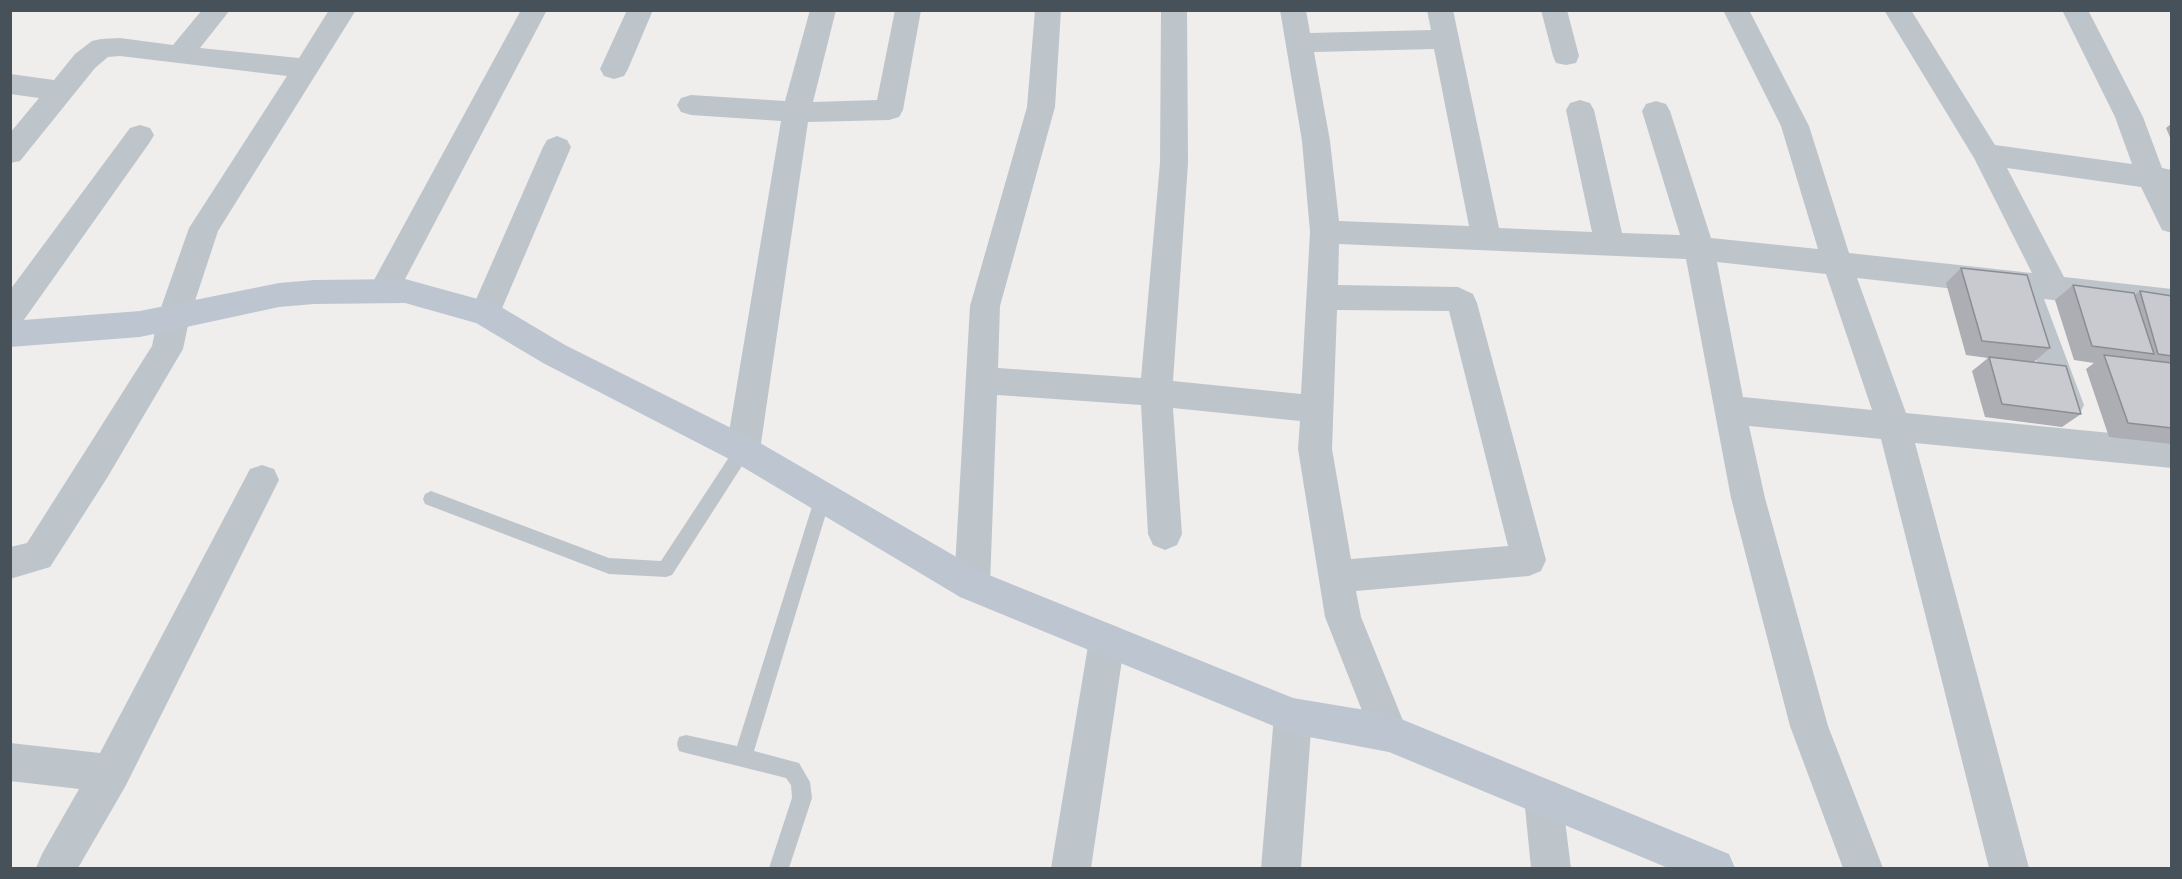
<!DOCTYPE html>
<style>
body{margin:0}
#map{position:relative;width:2182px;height:879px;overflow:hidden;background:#f0eded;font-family:"Open Sans",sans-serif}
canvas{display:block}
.frame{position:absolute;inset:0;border:12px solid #475159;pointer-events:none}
</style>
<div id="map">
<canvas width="2182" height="879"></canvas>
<div class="frame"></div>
</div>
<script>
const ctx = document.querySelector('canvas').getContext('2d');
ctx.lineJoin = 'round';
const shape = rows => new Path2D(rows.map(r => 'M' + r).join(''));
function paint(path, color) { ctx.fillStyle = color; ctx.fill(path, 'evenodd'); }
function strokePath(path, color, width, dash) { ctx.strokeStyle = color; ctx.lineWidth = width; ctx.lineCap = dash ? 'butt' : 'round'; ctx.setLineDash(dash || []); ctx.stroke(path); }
const lane = shape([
 [743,443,749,445,751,450,749,455,672,575,666,577,609,574,425,504,423,499,425,494,431,491,609,558,661,561,737,445,743,443],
 [823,489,829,492,831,497,754,751,799,763,810,782,812,798,789,868,769,868,792,798,791,785,786,778,686,753,679,751,677,744,679,737,686,735,737,746,815,497,817,492,823,489]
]);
const street = shape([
 [202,10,230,10,200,48,299,58,329,10,356,10,218,231,190,316,183,349,107,478,50,567,10,579,10,547,27,543,152,346,158,316,189,228,287,76,120,56,108,57,95,68,20,161,10,163,10,133,39,98,10,94,10,74,54,80,75,54,92,41,101,39,120,38,173,45,202,10],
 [521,10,547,10,394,300,383,303,372,300,368,291,521,10],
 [627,10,653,10,628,69,624,76,614,79,604,76,600,69,627,10],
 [810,10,836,10,813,102,877,100,895,10,921,10,903,110,899,117,889,120,808,122,760,450,755,460,743,464,731,460,726,450,781,121,691,115,681,112,677,105,681,98,691,95,785,101,810,10],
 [1035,10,1061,10,1055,107,1000,306,998,368,1141,378,1160,163,1161,10,1187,10,1188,163,1173,381,1301,394,1310,232,1302,141,1280,10,1306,10,1310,33,1431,30,1427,10,1453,10,1499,228,1592,232,1566,110,1570,103,1580,100,1590,103,1594,110,1622,233,1680,235,1642,111,1646,104,1656,101,1666,104,1670,111,1711,238,1818,249,1781,126,1723,10,1749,10,1809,126,1849,253,2032,273,1974,158,1884,10,1911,10,1995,145,2132,164,2115,117,2062,10,2088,10,2143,117,2162,168,2172,170,2172,233,2162,230,2141,187,2007,168,2064,277,2172,289,2172,313,2044,299,2084,405,2079,415,2068,419,2057,415,2052,405,2018,307,2022,298,2026,297,1857,278,1906,413,2172,439,2172,468,1915,443,2029,868,1989,868,1881,439,1749,426,1765,498,1828,726,1883,868,1843,868,1790,726,1731,498,1686,259,1339,244,1338,285,1458,287,1473,294,1477,303,1546,560,1541,571,1529,576,1356,591,1361,617,1408,733,1402,746,1389,752,1376,746,1325,617,1298,449,1300,421,1173,408,1182,534,1177,545,1165,550,1153,545,1148,534,1141,405,997,395,990,585,984,597,972,601,960,597,954,585,970,306,1027,107,1035,10],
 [1434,49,1469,226,1339,221,1330,141,1314,52,1434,49],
 [1717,262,1826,274,1872,410,1743,397,1717,262],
 [1337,310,1449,311,1508,546,1351,559,1332,449,1337,310],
 [1541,10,1567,10,1579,56,1576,63,1566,65,1556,63,1553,56,1541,10],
 [140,125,150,128,154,135,150,142,21,324,10,327,10,290,130,128,140,125],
 [557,136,567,140,571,147,500,313,496,322,485,326,474,322,470,313,543,147,547,140,557,136],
 [262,465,274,469,279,480,125,787,78,868,36,868,42,854,79,789,10,781,10,743,100,753,250,469,262,465],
 [1107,623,1120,628,1125,640,1091,868,1051,868,1089,640,1094,628,1107,623],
 [1293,698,1306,703,1312,716,1301,868,1261,868,1274,716,1280,703,1293,698],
 [1543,778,1557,783,1562,797,1571,868,1531,868,1524,797,1529,783,1543,778]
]);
const secondary = shape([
 [405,279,496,304,565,345,755,440,984,573,1293,698,1389,714,1729,854,1735,868,1668,868,1389,752,1293,734,960,597,731,460,543,363,476,323,405,303,314,304,279,307,140,337,10,347,10,321,140,311,279,283,314,280,405,279]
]);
const wall = shape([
 [2172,123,2172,142,2166,128],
 [1961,268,2050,348,2034,362,2081,414,2062,427,1985,417,1972,371,1988,358,1966,355,1946,283],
 [2073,285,2135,295,2140,291,2172,296,2172,444,2109,437,2086,369,2094,363,2074,360,2055,300]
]);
const building = shape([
 [1961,268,2027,275,2050,348,1982,341,1961,268],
 [2073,285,2134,293,2154,354,2092,346,2073,285],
 [2140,291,2172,296,2172,356,2158,354,2140,291],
 [2104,355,2172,363,2172,428,2128,423,2104,355],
 [1989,357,2066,366,2081,414,2002,404,1989,357]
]);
paint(lane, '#bdc5cb');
paint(street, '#bdc5cb');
paint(secondary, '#bdc6d0');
paint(wall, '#acaeb3');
paint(building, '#c8cad0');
strokePath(building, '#8c8d92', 1.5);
</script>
